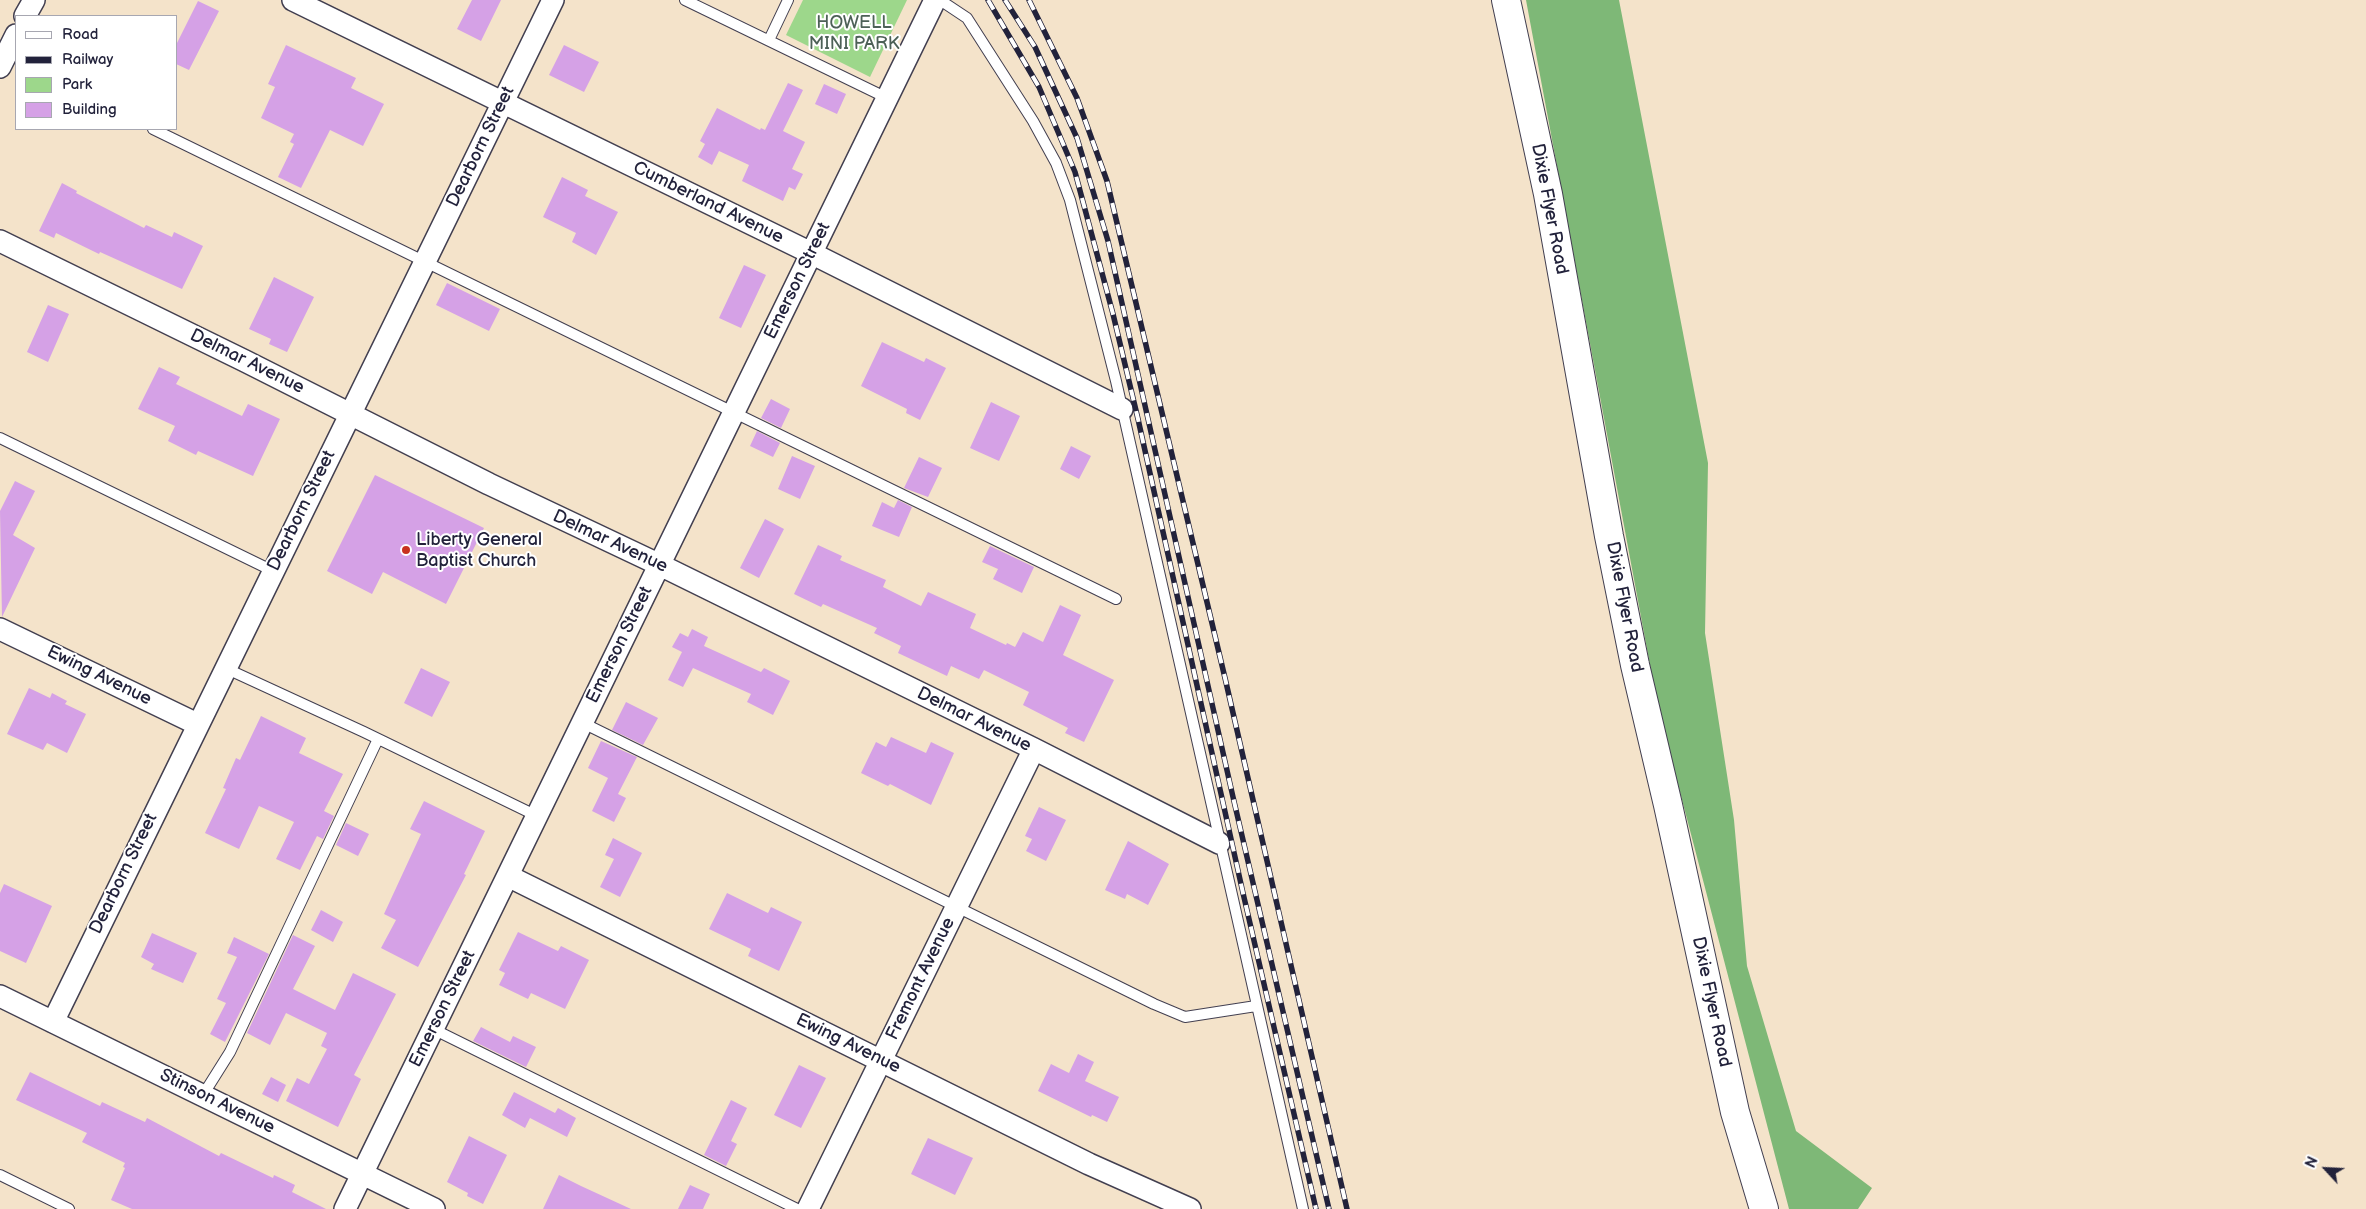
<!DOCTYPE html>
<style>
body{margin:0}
#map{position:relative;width:2366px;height:1209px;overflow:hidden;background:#f4e3ca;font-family:"Balsamiq Sans",sans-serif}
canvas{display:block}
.legend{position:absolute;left:15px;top:15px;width:162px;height:115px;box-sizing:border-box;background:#fff;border:1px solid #a7a7b1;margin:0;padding:6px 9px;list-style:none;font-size:15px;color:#22223b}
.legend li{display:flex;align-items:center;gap:10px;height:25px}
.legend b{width:25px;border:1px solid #a7a7b1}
.north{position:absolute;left:2301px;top:1144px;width:50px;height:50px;-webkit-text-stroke:4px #fff;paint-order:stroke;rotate:295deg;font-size:14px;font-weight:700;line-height:20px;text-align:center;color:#22223b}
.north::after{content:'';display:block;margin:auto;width:18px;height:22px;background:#22223b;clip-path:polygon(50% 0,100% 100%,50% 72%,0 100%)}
</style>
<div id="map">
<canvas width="2366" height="1209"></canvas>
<ul class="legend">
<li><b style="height:6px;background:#fff"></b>Road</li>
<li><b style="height:6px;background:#22223b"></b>Railway</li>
<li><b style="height:14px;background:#9dd78b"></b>Park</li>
<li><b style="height:14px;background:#d5a1e6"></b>Building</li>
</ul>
<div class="north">N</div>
</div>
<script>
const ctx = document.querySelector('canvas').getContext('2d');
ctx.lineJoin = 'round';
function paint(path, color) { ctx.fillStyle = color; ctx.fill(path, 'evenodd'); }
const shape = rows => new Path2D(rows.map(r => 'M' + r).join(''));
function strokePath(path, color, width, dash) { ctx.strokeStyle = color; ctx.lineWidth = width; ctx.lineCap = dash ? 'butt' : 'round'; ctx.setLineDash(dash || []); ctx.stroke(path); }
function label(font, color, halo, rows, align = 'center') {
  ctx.font = font + ' "Balsamiq Sans",sans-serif'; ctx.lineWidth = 4; ctx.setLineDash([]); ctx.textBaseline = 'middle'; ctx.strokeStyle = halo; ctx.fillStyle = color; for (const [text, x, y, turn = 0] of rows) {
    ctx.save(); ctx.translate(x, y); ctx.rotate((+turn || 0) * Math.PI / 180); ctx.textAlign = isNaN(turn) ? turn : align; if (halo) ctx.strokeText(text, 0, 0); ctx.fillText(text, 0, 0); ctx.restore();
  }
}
const green = shape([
 [803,0,907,0,870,77,786,35]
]);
const forest = shape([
 [1526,0,1619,0,1708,463,1705,633,1734,820,1747,966,1796,1131,1872,1188,1858,1209,1789,1209,1658,708]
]);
const building = shape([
 [472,0,501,0,481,41,457,29],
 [198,1,219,11,189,70,176,64,176,45],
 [286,45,356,78,351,88,384,104,363,146,330,130,301,188,278,177,294,144,290,142,294,134,261,118,275,87,268,84],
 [564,45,599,62,584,92,549,75],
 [788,83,803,90,783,131,805,142,792,169,803,174,795,190,789,187,783,201,742,181,749,165,719,151,712,165,698,157,705,144,700,141,717,108,760,130,761,128,765,130],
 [824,84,846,94,837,114,815,104],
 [562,177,588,190,585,196,618,212,596,255,572,242,576,233,543,217],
 [62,183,77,191,76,193,144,228,146,225,172,237,174,232,203,246,182,289,100,252,99,254,56,233,54,238,39,231],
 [744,265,766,275,741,328,719,318],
 [274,277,314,297,287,352,269,344,271,339,249,329],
 [447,283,500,309,489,331,436,305],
 [48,305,69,314,48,362,27,352],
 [882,342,924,362,926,358,946,368,920,420,906,413,907,409,861,386],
 [159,367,180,377,176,384,242,416,248,404,280,419,253,476,198,451,196,455,168,441,175,426,138,409],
 [771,399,790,409,781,428,761,418],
 [991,402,1020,416,999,461,970,448],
 [757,431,780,443,773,457,750,446],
 [1071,446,1091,456,1079,479,1060,469],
 [792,456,815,466,800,499,778,489],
 [919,457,942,468,928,497,904,488],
 [375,475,484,528,446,604,383,572,372,594,327,571],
 [15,481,35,491,13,535,35,548,2,617,0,511],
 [898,500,912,507,899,537,872,526,882,502,894,508],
 [765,519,784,529,759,578,740,568],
 [818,545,842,556,840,560,886,580,883,587,921,606,928,592,976,614,970,628,1006,645,1007,643,1015,647,1023,632,1043,642,1060,605,1081,615,1063,655,1114,680,1084,742,1065,733,1068,728,1023,705,1029,692,984,670,979,679,951,666,947,676,898,653,901,646,874,633,877,628,823,604,821,607,794,594],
 [990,546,1034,567,1022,593,993,579,998,569,982,562],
 [692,629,708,637,704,646,761,672,764,668,790,681,773,715,747,702,751,694,693,668,683,687,668,680,682,652,672,647,680,633,688,637],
 [421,668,450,682,432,717,404,703],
 [29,688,50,698,52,693,67,701,65,704,86,714,67,753,47,743,43,750,7,734],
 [626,702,658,718,643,745,612,730],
 [261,716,306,738,299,753,343,774,324,811,334,816,323,839,317,836,300,870,276,859,294,822,259,806,239,849,205,833,226,789,223,788,236,758,240,760],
 [891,737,926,753,931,742,954,753,931,805,890,784,888,786,861,773,876,742,886,747],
 [601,741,637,757,618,794,626,798,614,822,592,811,608,778,588,768],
 [424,801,485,831,464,874,466,875,418,967,381,948,396,920,384,914,421,834,410,829],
 [1039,807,1066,820,1046,861,1026,851,1032,839,1025,836],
 [346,823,369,834,358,856,336,845],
 [613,838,642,853,620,897,600,887,614,859,605,855],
 [1128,841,1169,864,1148,905,1127,894,1125,899,1105,890],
 [4,884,52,906,26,963,0,951,0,893],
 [727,893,768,913,771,907,802,922,779,971,748,956,751,949,709,929],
 [321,910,343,922,333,942,311,930],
 [518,932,558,951,561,946,589,960,565,1009,531,993,528,999,499,985,505,973,499,970],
 [152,933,197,953,183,983,151,969,154,964,141,957],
 [293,935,315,946,293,989,335,1010,353,973,396,994,354,1075,361,1079,338,1127,286,1101,297,1078,309,1084,327,1049,321,1046,327,1033,286,1013,270,1045,247,1033],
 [234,937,269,954,225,1042,210,1034,226,1003,217,999,237,957,227,953],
 [481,1027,510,1042,513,1036,536,1047,526,1067,473,1041],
 [1078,1054,1094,1062,1085,1081,1119,1097,1107,1122,1092,1115,1091,1117,1038,1091,1051,1064,1069,1073],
 [799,1065,826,1078,801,1128,774,1115],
 [30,1072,100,1106,102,1102,145,1122,147,1118,219,1156,221,1153,273,1178,274,1175,295,1185,292,1192,326,1209,132,1209,111,1200,125,1168,123,1167,125,1163,82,1142,87,1133,16,1100],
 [271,1077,286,1085,278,1102,262,1094],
 [514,1092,555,1113,558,1108,576,1118,567,1137,530,1118,525,1128,502,1115],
 [731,1100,747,1108,731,1141,737,1144,726,1166,704,1155],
 [469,1136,507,1155,483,1204,467,1196,468,1193,447,1182],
 [928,1138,973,1158,955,1195,911,1174],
 [559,1175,581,1186,631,1209,543,1209],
 [690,1185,710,1194,703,1209,678,1209]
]);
const lane = shape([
 [685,0,887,98],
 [940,0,967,18,1033,121,1056,163,1070,200,1116,381,1303,1209],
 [769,40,788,0],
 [153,129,1116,599],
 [0,438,273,571],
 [225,668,364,732,537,816],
 [583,723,1154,1004,1185,1017,1256,1006],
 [433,1029,797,1209],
 [203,1095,230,1052,378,739],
 [0,1175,69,1209]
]);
const street = shape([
 [293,0,811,253,1122,409],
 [25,16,34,0],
 [0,67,16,35],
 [0,241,245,361,489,484,660,565,1034,749,1219,843],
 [0,629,197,724],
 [508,876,1089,1164,1190,1209],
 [0,996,434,1209],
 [53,1022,553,0],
 [345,1209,935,0],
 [808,1209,1034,749]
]);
const secondary = shape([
 [1506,0,1548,194,1609,536,1635,665,1668,805,1735,1112,1764,1209]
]);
const rail = shape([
 [988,0,1039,87,1075,172,1113,314,1138,419,1243,893,1316,1209],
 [1005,0,1035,47,1077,138,1108,241,1233,797,1329,1209],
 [1029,0,1077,98,1107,181,1225,678,1347,1209]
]);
const markers = [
 [406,550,5,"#c8321e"]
];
const parkNames = [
 ["HOWELL",854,23],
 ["MINI PARK",854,44]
];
const streetNames = [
 ["Dearborn Street",481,147,-64],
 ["Cumberland Avenue",708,203,26],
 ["Dixie Flyer Road",1549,209,79],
 ["Emerson Street",798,281,-64],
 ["Delmar Avenue",247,362,26],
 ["Dearborn Street",302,511,-64],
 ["Delmar Avenue",610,542,25],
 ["Dixie Flyer Road",1624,607,79],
 ["Emerson Street",620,645,-64],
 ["Ewing Avenue",99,676,26],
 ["Delmar Avenue",974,720,26],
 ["Dearborn Street",124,874,-64],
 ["Fremont Avenue",921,979,-64],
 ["Dixie Flyer Road",1711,1002,78],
 ["Emerson Street",443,1009,-64],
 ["Ewing Avenue",848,1044,26],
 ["Stinson Avenue",217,1102,26]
];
const poiNames = [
 ["Liberty General",416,540],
 ["Baptist Church",416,561]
];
paint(green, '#9dd78b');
paint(forest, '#7eb877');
paint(building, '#d5a1e6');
strokePath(lane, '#423f50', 12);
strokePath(street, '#423f50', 24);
strokePath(secondary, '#423f50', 30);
strokePath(lane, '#fff', 10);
strokePath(street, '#fff', 21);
strokePath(secondary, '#fff', 28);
strokePath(rail, '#22223b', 5.5);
strokePath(rail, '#fff', 4, [11]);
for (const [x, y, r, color] of markers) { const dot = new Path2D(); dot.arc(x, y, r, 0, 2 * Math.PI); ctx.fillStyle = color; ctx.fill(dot); strokePath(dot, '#fff', 2); }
label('18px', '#4d6157', '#fff', parkNames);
label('18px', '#22223b', '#fff', streetNames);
label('18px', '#22223b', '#fff', poiNames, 'left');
</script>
